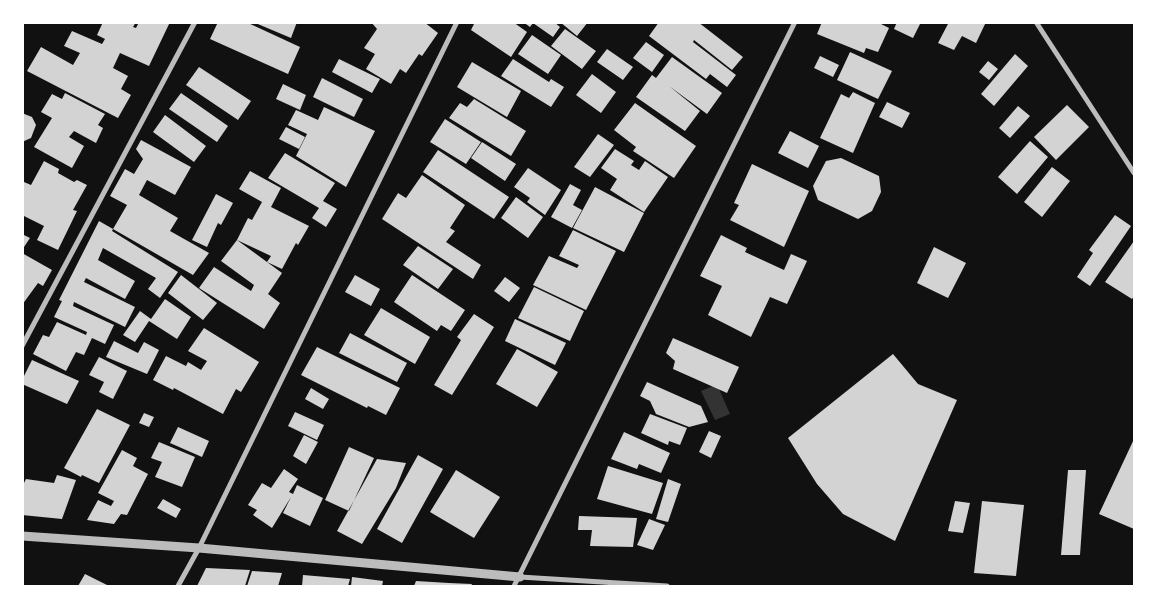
<!DOCTYPE html>
<style>
body{margin:0}
#map{position:relative;width:1157px;height:609px;overflow:hidden;background:#111;font-family:"Fira Sans Condensed",sans-serif}
canvas{display:block}
.frame{position:absolute;inset:0;border:24px solid #fff;pointer-events:none}
</style>
<div id="map">
<canvas width="1157" height="609"></canvas>
<div class="frame"></div>
</div>
<script>
const ctx = document.querySelector('canvas').getContext('2d');
ctx.lineJoin = 'round';
function paint(path, color) { ctx.fillStyle = color; ctx.fill(path, 'evenodd'); }
const shape = rows => new Path2D(rows.map(r => 'M' + r).join(''));
function strokePath(path, color, width, dash) { ctx.strokeStyle = color; ctx.lineWidth = width; ctx.lineCap = dash ? 'butt' : 'round'; ctx.setLineDash(dash || []); ctx.stroke(path); }
const water = shape([
 [713,386,719,389,730,414,715,420,701,391]
]);
const building = shape([
 [103,22,136,22,133,27,136,28,139,22,170,22,149,66,120,53,113,68,128,76,121,89,131,95,118,118,27,71,41,47,73,65,80,53,64,46,72,31,102,44,105,39,97,35],
 [218,22,246,22,300,47,288,74,210,39],
 [253,22,297,22,291,38],
 [371,22,424,22,438,33,422,56,419,54,406,73,400,69,391,84,366,69,375,54,364,48,377,29],
 [475,22,513,22,527,32,511,57,471,30],
 [523,22,554,22,560,27,553,37,533,23,530,27],
 [560,22,588,22,577,36],
 [659,22,698,22,743,57,732,70,694,40,693,42,736,75,727,87,710,74,706,79,649,36],
 [822,22,877,22,889,28,878,52,866,48,864,53,817,34],
 [897,22,921,22,913,38,894,29],
 [949,22,986,22,976,43,962,36,954,50,938,43],
 [565,29,596,51,582,69,551,46],
 [532,35,561,55,548,74,518,54],
 [646,42,664,55,652,72,633,58],
 [607,49,633,67,623,80,597,62],
 [850,52,892,71,878,99,837,80],
 [1015,54,1028,66,994,106,981,94],
 [820,56,839,65,833,77,814,68],
 [672,57,722,93,707,114,669,86,700,111,685,131,636,97,652,75,656,78],
 [339,59,380,79,372,93,332,72],
 [513,59,549,82,551,79,564,87,551,107,501,76],
 [988,61,998,69,989,80,979,72],
 [472,62,521,91,507,117,457,87],
 [199,67,251,101,238,120,186,85],
 [592,74,616,92,601,113,576,95],
 [322,78,363,99,354,117,313,97],
 [283,84,306,95,300,110,276,99],
 [853,92,875,103,853,153,820,138,841,94,849,98],
 [65,93,105,114,98,125,103,128,96,143,74,131,69,137,84,146,72,168,34,147,52,118,41,112,52,94,62,99],
 [181,93,228,126,217,142,169,109],
 [474,99,526,131,511,156,449,118,460,103,467,107],
 [887,102,910,113,902,128,879,117],
 [635,103,696,146,674,178,633,151,636,147,614,130],
 [1067,105,1089,127,1056,160,1034,137],
 [1018,106,1030,116,1010,138,999,128],
 [324,107,375,131,346,187,296,156,307,134,288,125,296,110,318,120],
 [22,113,32,117,36,125,31,138,22,142],
 [165,115,206,146,194,162,153,132],
 [445,119,481,142,466,164,430,142],
 [286,127,305,137,299,149,279,139],
 [790,131,819,146,808,168,778,153],
 [598,134,614,145,590,177,574,167],
 [141,140,191,167,175,195,147,180,139,195,178,218,170,231,209,253,193,275,113,229,112,231,178,272,160,298,148,289,156,278,103,248,98,260,135,281,125,299,86,278,84,282,135,307,125,327,74,302,73,306,114,325,105,344,92,338,84,355,76,352,66,371,33,354,43,335,49,337,57,322,86,335,87,332,54,317,62,301,59,300,99,221,113,229,127,205,110,196,125,169,134,174,143,159,136,149],
 [1030,141,1048,157,1017,194,998,177],
 [482,142,516,164,505,181,471,158],
 [615,149,634,161,631,165,639,170,645,161,668,177,644,212,610,190,617,179,601,168],
 [438,150,509,197,494,219,423,172],
 [285,153,335,183,323,201,337,209,326,227,312,218,319,208,268,178],
 [841,158,879,176,881,192,872,211,858,219,818,200,813,186,826,161],
 [44,161,59,169,58,173,74,182,77,180,87,185,73,210,77,211,58,250,37,240,44,226,22,215,22,185,24,182,31,185],
 [752,164,809,191,784,247,730,220,739,205,734,203],
 [1052,167,1070,181,1042,217,1024,202],
 [528,168,561,190,545,215,527,202,530,198,514,187],
 [250,171,281,188,271,207,309,226,298,245,296,243,282,269,267,262,271,256,237,240,282,273,268,294,280,303,264,329,199,288,214,267,251,291,254,285,221,261,237,240,248,218,252,220,262,202,239,189],
 [422,175,465,205,450,228,455,231,446,242,481,265,473,279,382,219,398,193,406,198],
 [570,184,581,190,573,205,582,210,572,228,551,217],
 [595,187,644,213,624,252,573,228],
 [216,194,233,203,221,225,218,223,207,247,192,240],
 [516,197,543,217,528,238,501,218],
 [1115,215,1131,226,1090,286,1077,277,1093,253,1089,250],
 [573,230,616,251,586,310,533,285,549,256,577,268,579,265,559,256],
 [22,234,30,238,22,250],
 [721,235,747,248,745,252,784,270,791,254,807,261,787,304,770,297,751,337,708,315,722,286,700,276],
 [1134,241,1134,296,1132,299,1105,282],
 [418,246,453,269,438,289,403,265],
 [934,247,966,263,948,298,917,283],
 [22,253,52,270,43,286,38,283,22,305],
 [181,275,217,303,203,320,168,293],
 [355,275,380,289,371,306,345,292],
 [412,275,465,310,451,331,441,325,437,331,394,302],
 [505,277,520,288,509,302,494,291],
 [534,287,584,311,570,341,518,318],
 [165,299,191,317,177,339,149,321,135,342,123,335,140,311,151,319],
 [381,308,430,337,415,364,364,335],
 [474,314,494,327,452,395,434,385,461,340,457,337],
 [515,319,566,343,555,365,505,341],
 [204,328,259,362,241,392,236,389,223,414,174,388,173,390,153,380,166,356,186,366,188,362,201,370,207,361,188,351],
 [350,333,407,363,397,382,339,353],
 [673,338,739,367,727,393,673,369,675,361,666,353],
 [114,341,138,353,144,342,159,350,147,374,106,357],
 [317,347,400,388,386,415,368,406,367,408,301,375],
 [517,349,558,372,537,407,496,384],
 [893,354,918,384,957,400,895,541,843,514,817,484,788,438],
 [99,357,127,371,113,399,99,392,104,382,89,375],
 [32,360,79,381,67,404,22,384,22,380],
 [647,382,701,406,708,422,689,427,656,414,650,401,640,396],
 [311,388,329,399,323,409,305,399],
 [97,409,130,425,99,483,82,475,81,477,64,468],
 [295,412,324,425,317,440,288,426],
 [144,413,154,417,149,427,139,423],
 [650,414,687,428,680,445,669,441,668,445,641,433],
 [178,427,209,441,202,457,170,443],
 [709,431,721,436,711,458,699,452],
 [624,432,670,453,661,473,639,464,637,469,611,459],
 [304,435,318,442,306,464,293,456],
 [1134,439,1134,529,1099,514],
 [159,442,195,457,182,487,155,477,162,462,151,458],
 [349,447,374,458,349,511,325,500],
 [122,450,137,458,133,466,148,474,127,515,121,514,114,524,87,520,98,500,111,506,114,501,98,493],
 [418,455,443,469,402,543,377,529],
 [377,459,406,463,396,488,362,544,337,531],
 [608,466,663,483,652,514,597,499],
 [284,469,298,479,289,492,293,494,297,485,323,498,310,526,283,513,291,497,272,528,253,515,257,510,248,505,262,483,271,488],
 [456,470,500,497,474,538,430,512],
 [1068,470,1086,470,1080,555,1061,555],
 [57,475,76,480,62,519,22,515,22,487,26,479,54,483],
 [668,479,681,484,668,522,656,519],
 [163,499,181,509,176,518,157,508],
 [955,501,970,503,963,533,948,531],
 [982,501,1024,505,1016,576,974,573],
 [579,516,637,518,633,547,590,546,592,530,578,530],
 [649,519,665,525,653,550,637,545],
 [206,568,250,570,245,586,197,586],
 [252,571,282,573,278,586,247,586],
 [85,574,109,586,78,586],
 [303,575,350,579,348,586,302,586],
 [352,577,383,581,382,586,351,586],
 [416,581,449,583,472,584,471,586,414,586]
]);
const minor = shape([
 [1036,22,1134,173],
 [22,346,195,22],
 [520,577,667,586],
 [178,586,199,548,457,22],
 [514,586,795,22]
]);
const tertiary = shape([
 [22,536,199,548,520,577]
]);
paint(water, '#333');
paint(building, '#d3d3d3');
strokePath(minor, '#bcbcbc', 5);
strokePath(tertiary, '#bcbcbc', 9);
</script>
